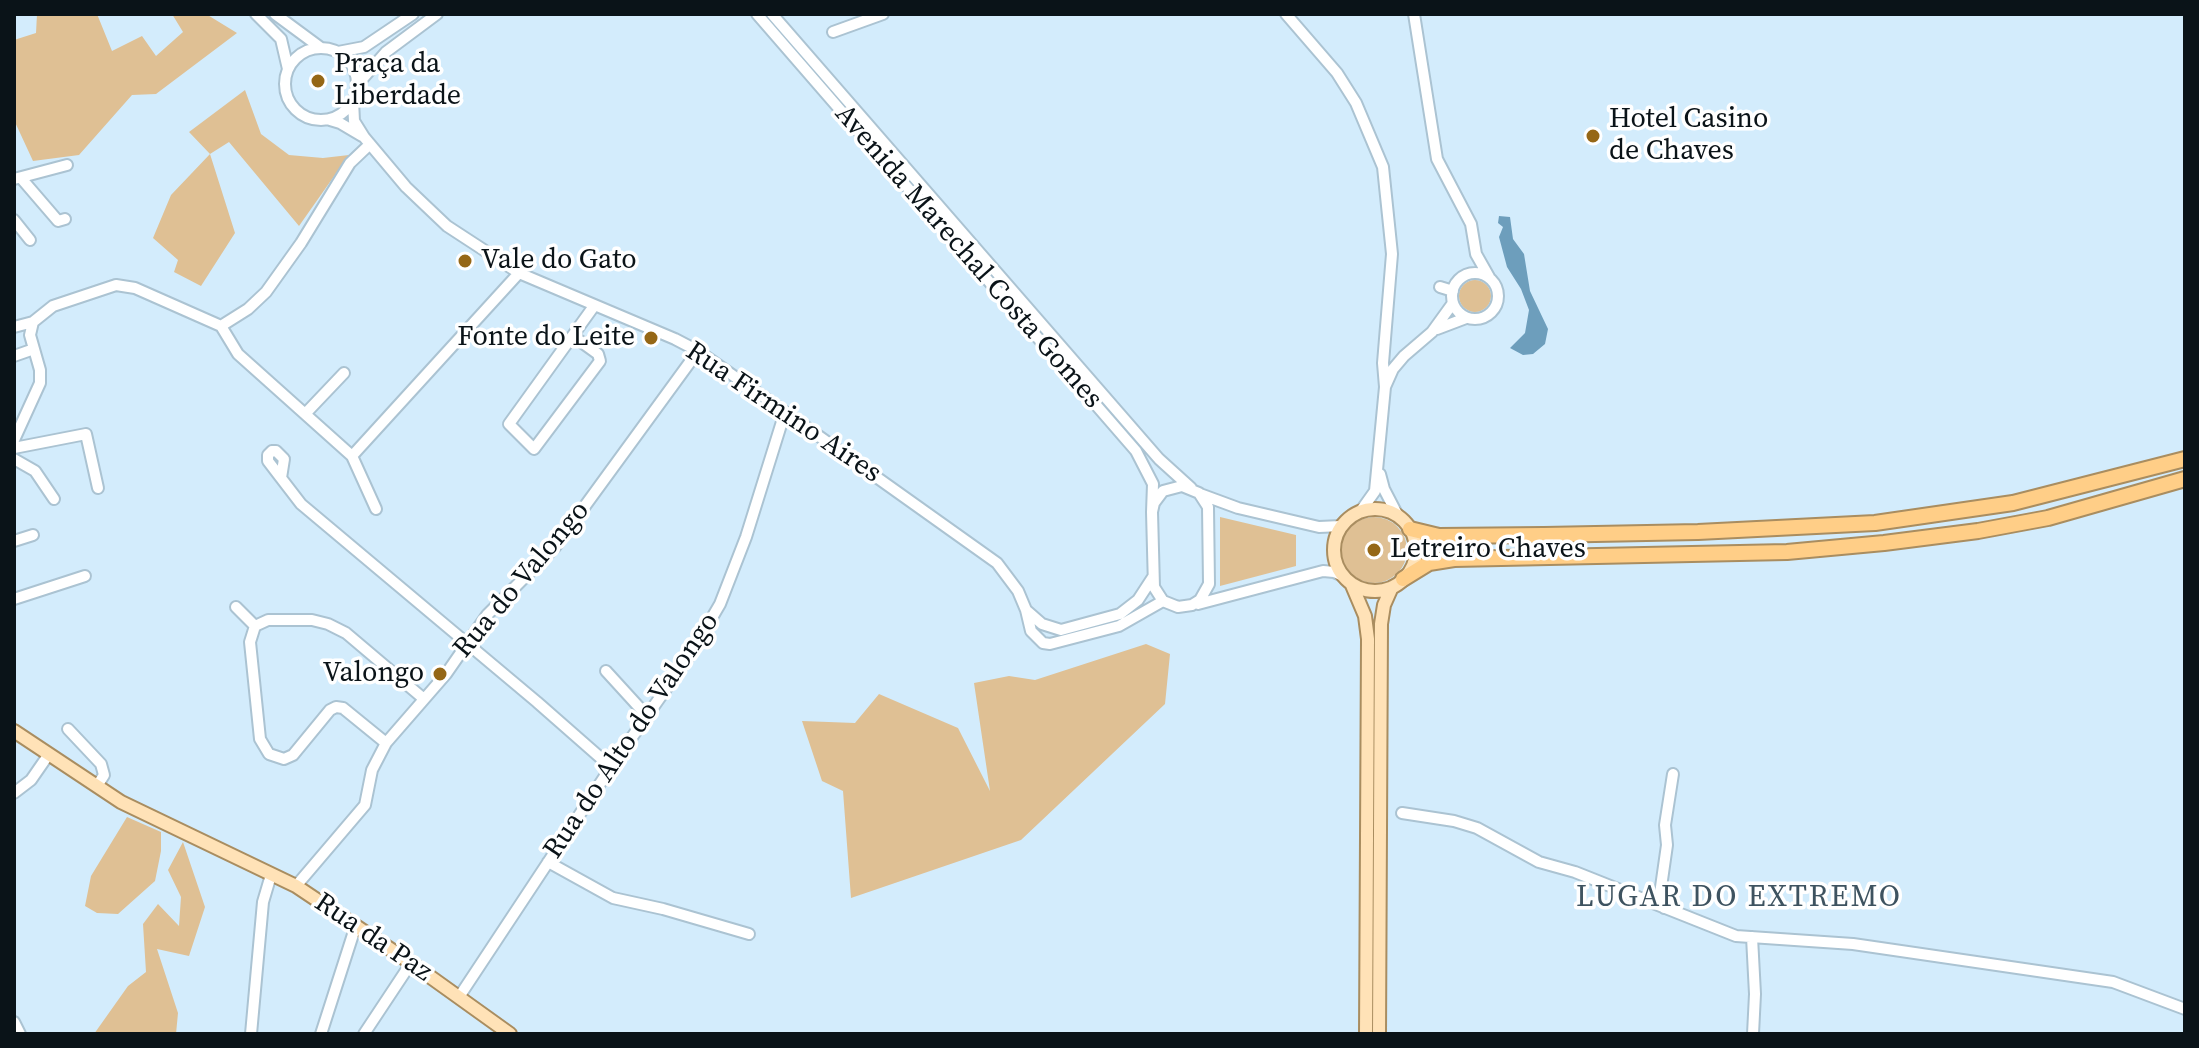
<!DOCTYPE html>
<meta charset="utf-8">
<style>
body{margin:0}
#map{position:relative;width:2199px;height:1048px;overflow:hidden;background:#d3ecfc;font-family:"Source Serif 4",serif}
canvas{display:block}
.frame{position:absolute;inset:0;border:16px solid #0a1318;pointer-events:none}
</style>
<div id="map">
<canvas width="2199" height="1048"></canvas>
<div class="frame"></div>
</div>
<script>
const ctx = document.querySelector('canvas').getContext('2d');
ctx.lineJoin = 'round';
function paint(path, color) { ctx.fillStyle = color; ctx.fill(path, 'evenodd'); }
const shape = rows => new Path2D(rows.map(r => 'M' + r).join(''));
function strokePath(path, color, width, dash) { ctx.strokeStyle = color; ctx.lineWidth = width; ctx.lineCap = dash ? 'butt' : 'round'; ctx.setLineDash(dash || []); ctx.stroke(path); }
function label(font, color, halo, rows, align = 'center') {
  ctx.font = font + ' "Source Serif 4",serif'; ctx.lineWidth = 7; ctx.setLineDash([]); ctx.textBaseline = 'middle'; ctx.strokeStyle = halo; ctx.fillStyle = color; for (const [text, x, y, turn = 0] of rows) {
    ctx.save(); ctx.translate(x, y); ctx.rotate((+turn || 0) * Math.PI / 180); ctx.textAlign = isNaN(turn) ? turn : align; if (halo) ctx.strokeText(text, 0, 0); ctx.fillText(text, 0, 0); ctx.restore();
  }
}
const green = shape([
 [37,14,97,14,112,51,142,36,156,56,183,32,172,14,206,14,237,33,156,94,132,95,79,155,33,161,14,120,14,40,36,33],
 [245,90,261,134,289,155,323,158,349,155,299,226,229,142,210,154,235,233,201,286,174,272,178,260,153,238,171,195,210,154,189,132],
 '1459 296a16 16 0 1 1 32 0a16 16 0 1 1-32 0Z',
 [1220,517,1296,535,1296,566,1220,586],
 '1341 550a33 33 0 1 1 66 0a33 33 0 1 1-66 0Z',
 [1146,644,1170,654,1165,704,1021,840,851,898,843,791,822,781,802,721,855,723,879,694,958,728,990,791,974,683,1009,676,1035,680],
 [127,817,161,832,161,851,155,881,118,914,97,913,85,906,91,876],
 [183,842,205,907,189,956,157,949,178,1013,176,1034,94,1034,128,986,146,972,143,924,158,904,179,926,181,897,168,870]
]);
const water = shape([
 [1499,216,1510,217,1513,239,1524,254,1530,291,1548,329,1545,344,1533,354,1523,355,1510,348,1525,333,1529,310,1521,289,1507,267,1499,237,1503,227,1498,223]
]);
const minor = shape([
 [256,14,281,39,288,69],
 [275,14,321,48],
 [757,14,1136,451,1153,484,1152,512],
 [772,14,1159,459,1191,488],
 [1286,14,1337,73,1356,103,1383,167,1392,254,1383,363,1385,387],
 [1414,14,1437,159,1471,224,1476,254,1489,277],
 [833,32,883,14],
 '285 84a36 36 0 1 1 72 0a36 36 0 1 1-72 0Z',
 [338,52,364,47,413,14],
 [357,85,386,52,437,14],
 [353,100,354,121,364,137,406,187,447,226,519,273,675,339,698,351,785,412,997,563,1018,591,1026,610,1031,631,1043,643,1050,644,1119,626,1163,601],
 [330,120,340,123,362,136],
 [21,178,58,221,65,219],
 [14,179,67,165],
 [14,220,30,240],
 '1452 296a23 23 0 1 1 46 0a23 23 0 1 1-46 0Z',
 [1440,287,1453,291],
 [221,326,238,354,352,456,376,509],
 [221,326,248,309,266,292,301,243,350,163,370,144],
 [14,327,33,322],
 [1437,329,1466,318],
 [573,336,598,354,600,361,534,449,509,424,594,306],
 [14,356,34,349],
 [305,414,344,373],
 [14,440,40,383,40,370,30,335,33,322,53,306,116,285,135,288,221,326],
 [14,448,86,434,98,488],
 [272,451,276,451,284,459,281,478,268,461,268,455,272,451],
 [352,456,519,273],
 [14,459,35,471,54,499],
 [1380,474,1384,489,1398,516],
 [281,478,301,504,537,702,611,767],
 [1182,486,1199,493,1208,507,1209,584,1200,600,1192,605,1178,607,1163,601,1154,587,1152,512,1154,503,1163,491,1182,486],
 [1200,494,1238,508,1319,527,1341,526],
 [1360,512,1375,491,1385,387,1393,369,1404,356,1432,332,1453,303],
 [14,541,33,535],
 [14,599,85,576],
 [1198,604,1323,571,1334,572,1343,576],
 [236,607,255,626],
 [1026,610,1042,624,1061,630,1120,614,1138,600,1153,577],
 [255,626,250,642,260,739,269,754,284,759,293,755,330,710,336,707,343,708,386,743],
 [255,626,268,620,312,620,328,624,346,633,424,699],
 [606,671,648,717],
 [68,729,101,764,104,775,97,786],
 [14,793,31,780,49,754],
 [1402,813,1454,821,1477,828,1539,862,1575,872,1736,936,1853,944,2113,982,2185,1009],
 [548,862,613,898,663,909,749,934],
 [296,886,365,805,372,770,386,743,446,674,487,615,555,547,698,351],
 [1664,908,1660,894,1667,845,1665,825,1673,774],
 [1752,937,1755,994,1753,1034],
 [459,997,611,767,692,652,720,604,746,537,785,412],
 [14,1022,20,1034],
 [251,1034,263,902,271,875],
 [321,1034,356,925],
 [364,1034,411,963]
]);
const major = shape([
 '1334 550a41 41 0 1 1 82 0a41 41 0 1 1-82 0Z',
 [1351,583,1365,616,1368,639,1366,1034],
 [14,731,121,802,296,886,411,963,510,1034],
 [1379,1034,1381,624,1384,605,1392,587]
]);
const highway = shape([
 [1410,529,1439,536,1544,535,1698,532,1875,523,2013,503,2185,459],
 [1403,579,1429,563,1454,559,1787,552,1884,543,1978,531,2048,518,2185,479]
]);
const markers = [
 [318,81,8,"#956716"],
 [1593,136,8,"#956716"],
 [465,261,8,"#956716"],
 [651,338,8,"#956716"],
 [1374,550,8,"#956716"],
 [440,674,8,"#956716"]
];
const poiNames = [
 ["Praça da",334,65],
 ["Liberdade",334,97],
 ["Hotel Casino",1609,120],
 ["de Chaves",1609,152],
 ["Vale do Gato",481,261],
 ["Fonte do Leite",635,338,"right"],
 ["Letreiro Chaves",1390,550],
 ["Valongo",424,674,"right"]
];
const streetNames = [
 ["Avenida Marechal Costa Gomes",968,257,49],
 ["Rua Firmino Aires",783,413,34],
 ["Rua do Valongo",522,580,-50],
 ["Rua do Alto do Valongo",632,736,-56],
 ["Rua da Paz",373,938,34]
];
const neighbourhoodNames = [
 ["LUGAR DO EXTREMO",1739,898]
];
paint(green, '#dfc094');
paint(water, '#6d9ebc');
strokePath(minor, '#abc3d2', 14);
strokePath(major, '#a98d60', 16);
strokePath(highway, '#a98d60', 18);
strokePath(minor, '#fff', 10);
strokePath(major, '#ffe2b7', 12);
strokePath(highway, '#ffce87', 14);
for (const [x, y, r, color] of markers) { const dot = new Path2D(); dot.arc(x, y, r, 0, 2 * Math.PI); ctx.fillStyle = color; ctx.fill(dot); strokePath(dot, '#fff', 3); }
label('28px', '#0a1318', '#fff', poiNames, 'left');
label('28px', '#0a1318', '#fff', streetNames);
ctx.letterSpacing = '2px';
label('30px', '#3e5360', '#fff', neighbourhoodNames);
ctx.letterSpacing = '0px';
</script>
